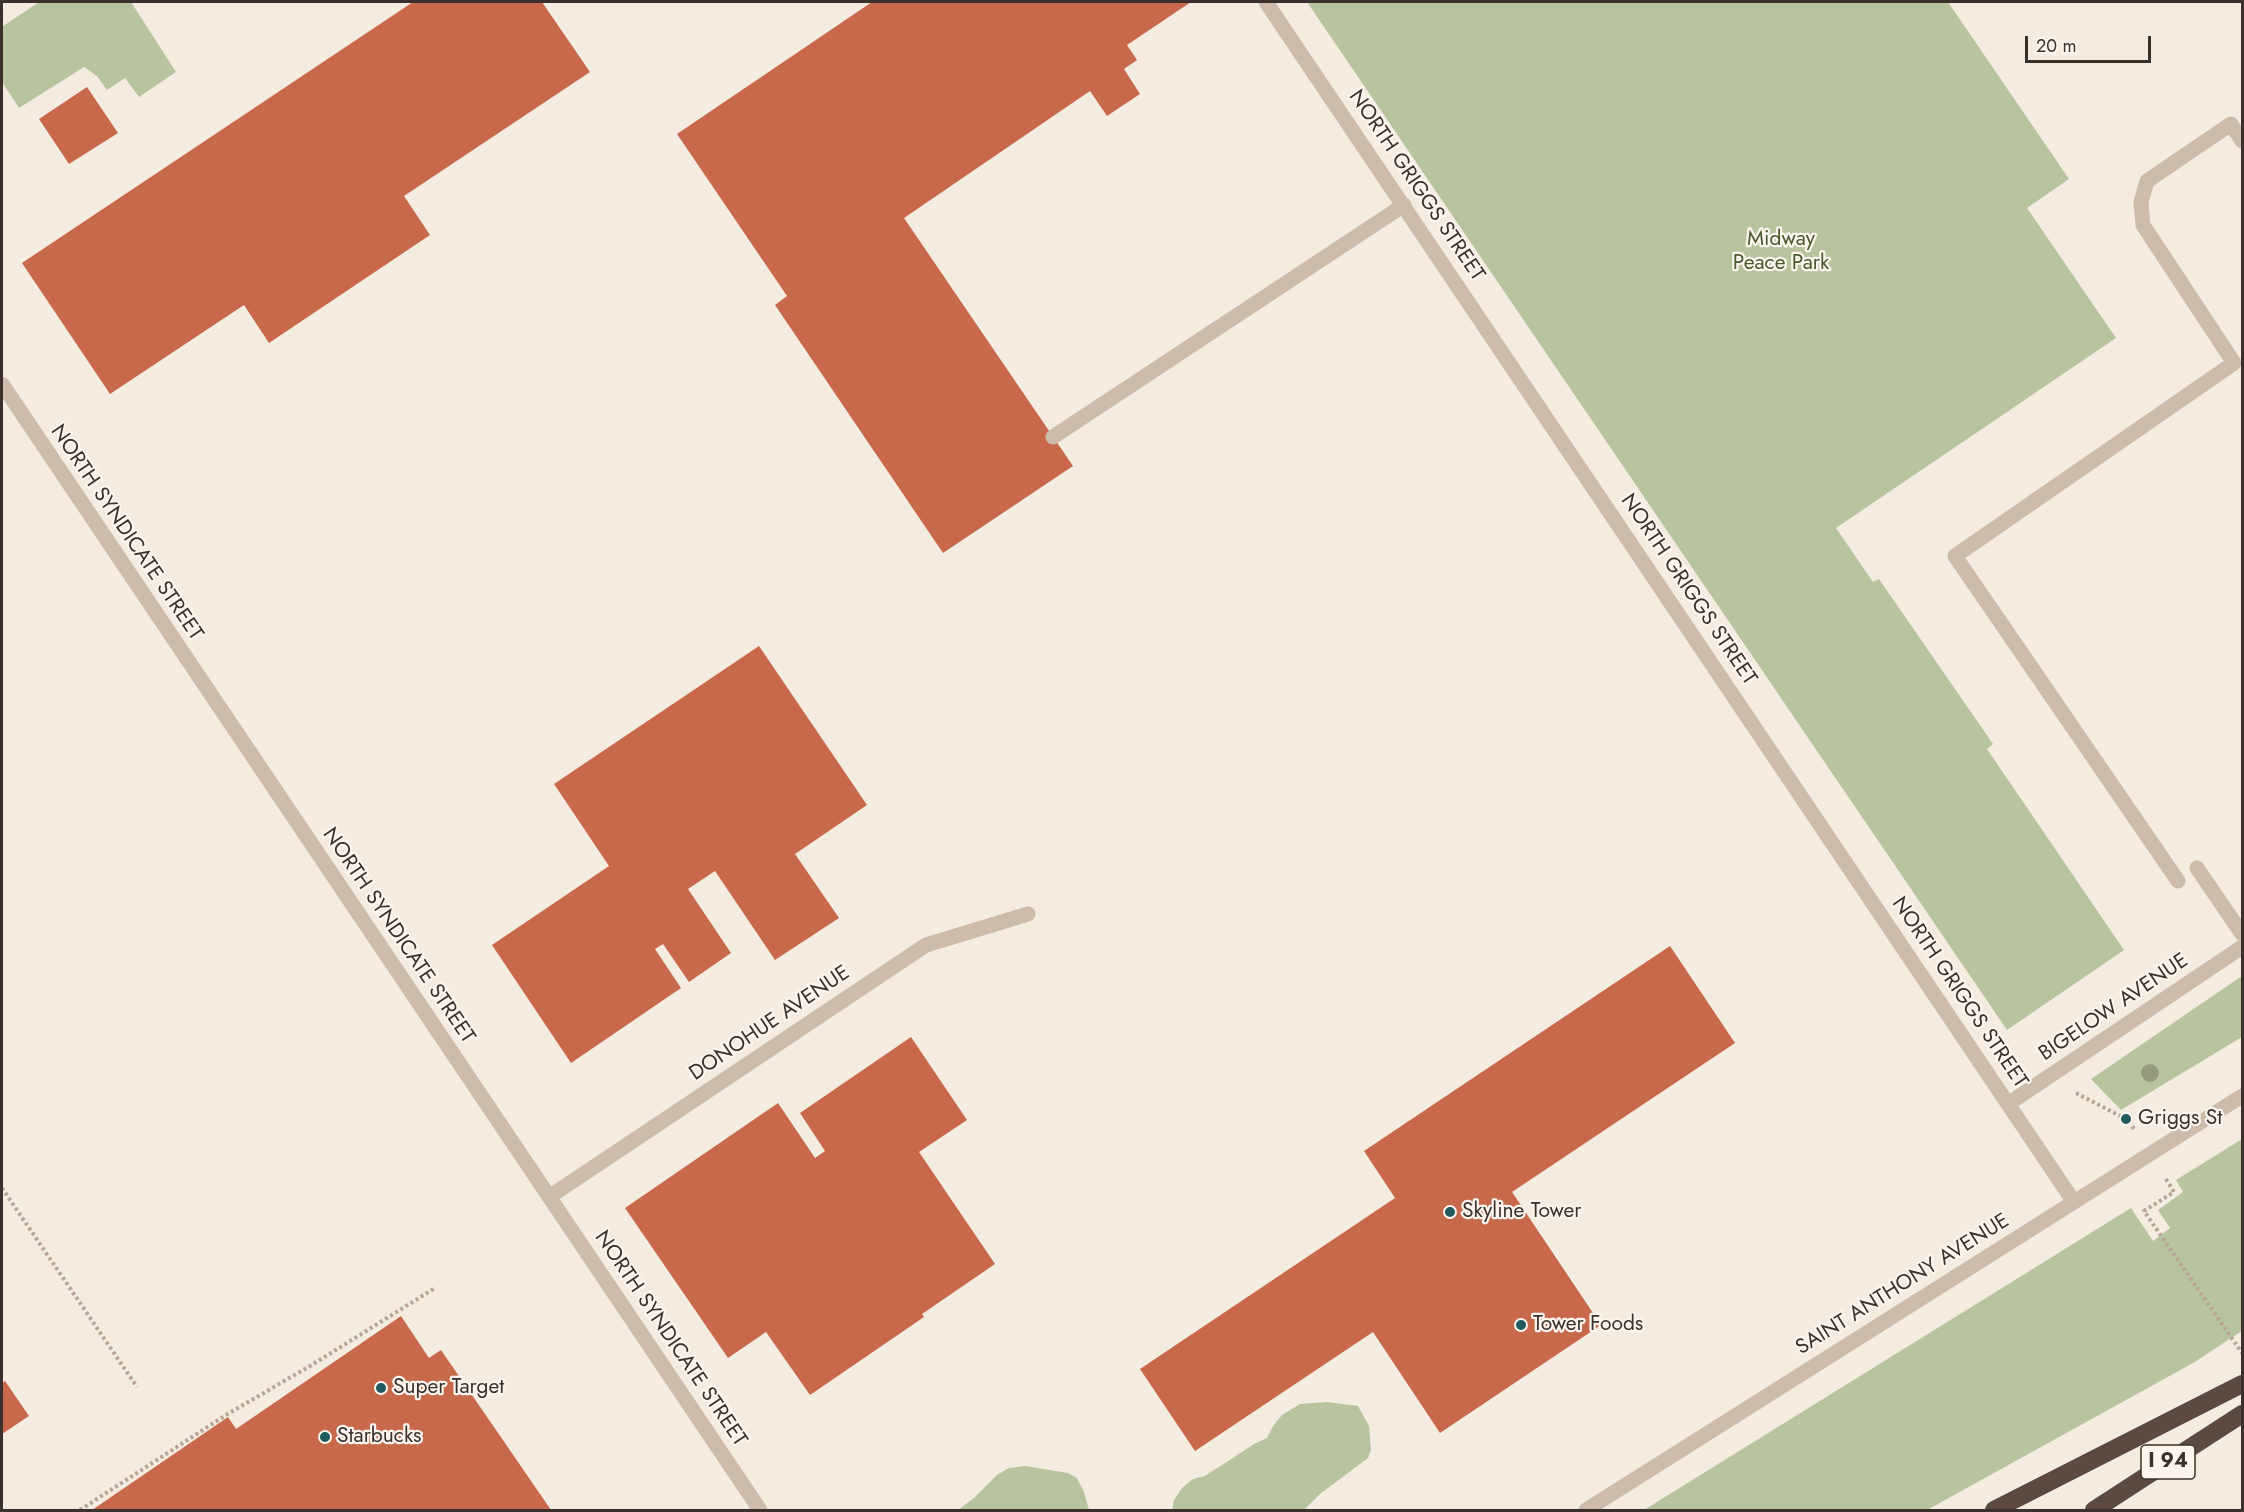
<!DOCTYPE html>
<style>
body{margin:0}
#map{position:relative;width:2244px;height:1512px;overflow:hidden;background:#f4ebe1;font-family:Jost,sans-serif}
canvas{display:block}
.frame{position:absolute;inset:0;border:3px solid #3b302b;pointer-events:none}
.scale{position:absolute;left:2025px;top:36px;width:126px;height:27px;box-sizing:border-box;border:3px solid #3b302b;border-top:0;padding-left:8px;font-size:18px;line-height:21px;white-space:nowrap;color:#3b302b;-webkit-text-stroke:4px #fbf5ee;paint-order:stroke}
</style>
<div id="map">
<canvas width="2244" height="1512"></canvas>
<div class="frame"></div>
<div class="scale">20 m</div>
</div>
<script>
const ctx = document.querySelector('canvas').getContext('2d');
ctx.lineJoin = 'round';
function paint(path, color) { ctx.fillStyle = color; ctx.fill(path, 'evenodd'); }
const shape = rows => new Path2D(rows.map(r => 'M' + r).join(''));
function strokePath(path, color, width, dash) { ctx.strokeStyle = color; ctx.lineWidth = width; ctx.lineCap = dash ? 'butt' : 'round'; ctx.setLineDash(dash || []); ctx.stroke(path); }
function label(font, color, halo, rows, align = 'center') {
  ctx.font = font + ' Jost,sans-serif'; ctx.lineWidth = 4.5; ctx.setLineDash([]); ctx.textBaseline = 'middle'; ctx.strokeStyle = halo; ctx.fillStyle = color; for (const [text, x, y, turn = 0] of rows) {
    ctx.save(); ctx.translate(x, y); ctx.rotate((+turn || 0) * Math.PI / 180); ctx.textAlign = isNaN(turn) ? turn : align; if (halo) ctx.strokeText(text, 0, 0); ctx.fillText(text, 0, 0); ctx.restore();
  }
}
const green = shape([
 [39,2,100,2,101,3,131,2,176,72,139,97,125,78,107,90,97,76,84,67,19,108,2,82,2,27],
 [1307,2,1948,2,2069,179,2027,208,2116,338,1836,528,1873,582,1879,579,1993,744,1987,749,2124,950,2007,1030],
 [2242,976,2242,1037,2121,1110,2091,1079],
 [2242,1139,2242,1331,2193,1363,1927,1510,1644,1510,2131,1208,2153,1241,2170,1228,2158,1210,2183,1192,2176,1180],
 [1327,1402,1358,1406,1369,1426,1371,1450,1368,1458,1320,1494,1304,1510,1172,1510,1174,1500,1182,1488,1193,1479,1205,1476,1254,1444,1267,1438,1273,1426,1282,1415,1300,1404],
 [1025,1466,1068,1473,1077,1478,1084,1492,1089,1510,958,1510,974,1498,997,1475,1009,1468]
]);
const building = shape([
 [413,2,542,2,590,72,404,196,430,235,269,343,244,305,110,394,22,263],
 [872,2,1191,2,1127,45,1137,60,1124,69,1140,94,1107,116,1090,91,904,218,1073,466,943,553,775,305,787,296,677,134],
 [87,87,118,133,69,164,39,119],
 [759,646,867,805,795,854,839,918,775,960,715,871,688,889,731,953,689,982,663,944,655,949,681,988,571,1063,492,945,609,866,554,784],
 [1670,946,1735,1043,1512,1192,1601,1325,1440,1433,1373,1332,1195,1451,1140,1369,1395,1198,1364,1151],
 [911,1037,967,1120,919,1152,995,1264,922,1314,924,1317,810,1395,766,1332,728,1358,625,1208,778,1103,815,1158,825,1151,800,1113],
 [401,1316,429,1358,441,1350,551,1510,92,1510,228,1417,236,1429],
 [5,1381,29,1416,2,1434,2,1383]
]);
const path = shape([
 [2076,1093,2126,1119,2135,1130],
 [2166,1179,2174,1192,2144,1211,2242,1353],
 [2,1188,137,1387],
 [80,1510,226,1415,310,1366,435,1288]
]);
const service = shape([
 [1053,437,1404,205],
 [2197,868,2242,934],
 [2178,881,1955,556,2234,363,2143,225,2141,202,2147,181,2231,124,2242,141]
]);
const minor = shape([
 [1266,2,2074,1202],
 [2,384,760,1510],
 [2008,1104,2242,947],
 [549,1197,926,945,1028,914]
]);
const tertiary = shape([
 [1586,1510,2242,1096]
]);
const motorway = shape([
 [1994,1510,2242,1384],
 [2094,1510,2242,1414]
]);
const trees = [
 [2150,1073]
];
const markers = [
 [2126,1119,6,"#1f5a5e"],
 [1450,1212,6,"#1f5a5e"],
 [1521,1325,6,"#1f5a5e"],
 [381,1388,6,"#1f5a5e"],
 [325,1437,6,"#1f5a5e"]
];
const shields = [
 [2168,1462,54]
];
const shieldNames = [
 ["I 94",2168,1462]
];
const streetNames = [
 ["NORTH GRIGGS STREET",1416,186,56],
 ["NORTH SYNDICATE STREET",126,533,56],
 ["NORTH GRIGGS STREET",1688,590,56],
 ["NORTH SYNDICATE STREET",398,936,56],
 ["NORTH GRIGGS STREET",1959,993,56],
 ["BIGELOW AVENUE",2114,1008,-34],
 ["DONOHUE AVENUE",770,1024,-34],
 ["SAINT ANTHONY AVENUE",1903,1285,-32],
 ["NORTH SYNDICATE STREET",670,1339,56]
];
const parkNames = [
 ["Midway",1781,240],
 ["Peace Park",1781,264]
];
const poiNames = [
 ["Griggs St",2138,1119],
 ["Skyline Tower",1462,1212],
 ["Tower Foods",1533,1325],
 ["Super Target",393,1388],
 ["Starbucks",337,1437]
];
paint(green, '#b8c4a0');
paint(building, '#c8694b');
strokePath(path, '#b9a596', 4, [3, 3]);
strokePath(service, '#cdbbac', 15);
strokePath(minor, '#cdbbac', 15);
strokePath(tertiary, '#cdbbac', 15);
strokePath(motorway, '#5c4a42', 18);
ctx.fillStyle = '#969b7f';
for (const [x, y] of trees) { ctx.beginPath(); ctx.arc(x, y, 9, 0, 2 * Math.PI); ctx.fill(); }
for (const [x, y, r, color] of markers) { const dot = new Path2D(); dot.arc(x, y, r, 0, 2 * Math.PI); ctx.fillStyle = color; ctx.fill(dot); strokePath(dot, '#fbf5ee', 2); }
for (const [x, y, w] of shields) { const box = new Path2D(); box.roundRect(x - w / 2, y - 17, w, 34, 4.5); ctx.fillStyle = '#fbf5ee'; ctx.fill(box); strokePath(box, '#3b302b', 1.5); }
label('bold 20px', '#3b302b', null, shieldNames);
label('21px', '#3b302b', '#fbf5ee', streetNames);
label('21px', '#4a5a2e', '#fbf5ee', parkNames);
label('21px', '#3b302b', '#fbf5ee', poiNames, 'left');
</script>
